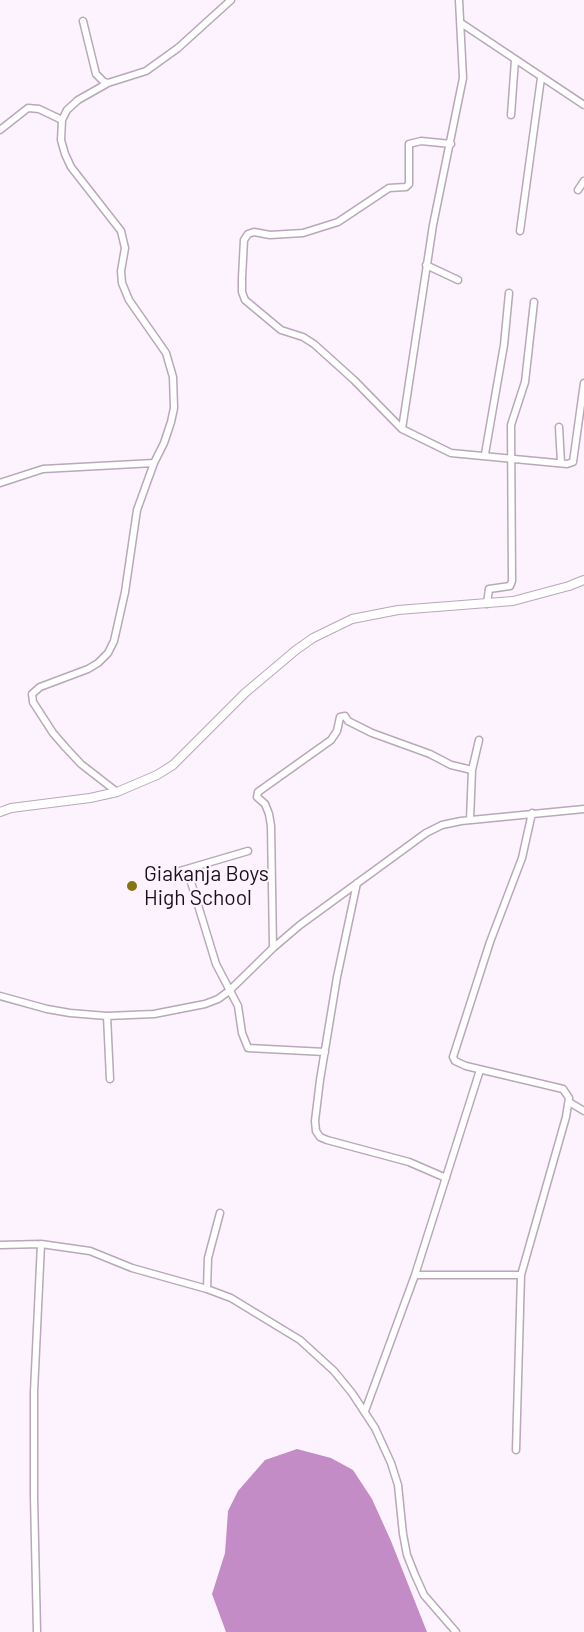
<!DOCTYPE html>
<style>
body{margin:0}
canvas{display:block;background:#fdf3fe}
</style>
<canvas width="584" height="1632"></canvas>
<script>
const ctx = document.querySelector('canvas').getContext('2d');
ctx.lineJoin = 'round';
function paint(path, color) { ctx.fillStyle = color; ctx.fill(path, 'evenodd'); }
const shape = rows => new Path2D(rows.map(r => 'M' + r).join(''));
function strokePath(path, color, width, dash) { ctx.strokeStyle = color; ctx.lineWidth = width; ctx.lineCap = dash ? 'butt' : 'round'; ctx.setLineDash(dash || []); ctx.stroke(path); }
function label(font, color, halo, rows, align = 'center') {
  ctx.font = font + ' Barlow,sans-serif'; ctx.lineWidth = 4.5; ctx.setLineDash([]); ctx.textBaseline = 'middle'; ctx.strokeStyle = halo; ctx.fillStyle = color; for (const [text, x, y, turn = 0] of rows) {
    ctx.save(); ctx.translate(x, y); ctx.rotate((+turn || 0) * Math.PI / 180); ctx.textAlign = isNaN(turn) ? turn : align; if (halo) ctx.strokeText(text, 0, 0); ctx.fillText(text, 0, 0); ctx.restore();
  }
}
const water = shape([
 [297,1449,331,1458,353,1470,372,1499,391,1541,427,1632,226,1632,212,1594,225,1553,228,1511,238,1491,265,1460]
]);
const minor = shape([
 [83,21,96,74,104,82,108,83],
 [461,23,584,105],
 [511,115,515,60],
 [0,130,28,108,39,109,62,120],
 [451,144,421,141,409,144,409,184,406,187,389,188,338,222,303,233,270,235,254,232,248,234,244,240,242,278,242,292,245,300,281,330,303,337,314,344,354,380,402,429,451,453,567,464,573,462,584,383],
 [578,190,584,181],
 [520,231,541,78],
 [426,265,458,280],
 [559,427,561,463],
 [402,429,433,225,463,78,459,0],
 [485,454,504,345,509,293],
 [0,483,43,469,154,463],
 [487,604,489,589,510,586,512,581,511,425,525,382,534,302],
 [117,792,81,764,66,748,53,733,33,702,32,694,40,687,88,669,98,663,108,653,114,641,125,592,137,510,154,463,164,443,171,422,174,408,173,377,166,353,129,300,122,283,121,271,125,248,121,231,71,167,65,154,61,140,62,120,67,110,78,100,108,83,146,71,178,48,231,0],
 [470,820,472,770,479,740],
 [187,869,216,964,238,1006,242,1033,248,1048,325,1052],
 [163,876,248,851],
 [357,883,337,977,320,1080,315,1121,316,1131,320,1137,327,1140,409,1162,446,1178],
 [273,948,271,826,269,814,265,804,257,797,258,792,331,740,337,731,340,717,345,716,348,721,372,733,430,754,451,765,472,770],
 [0,996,47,1009,70,1013,107,1016,154,1014,205,1004,218,999,229,991,273,948,300,925,426,833,442,825,461,821,584,809],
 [107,1016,110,1079],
 [569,1102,584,1111],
 [0,1245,41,1244,90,1251,132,1268,207,1289,231,1298,300,1340,334,1371,352,1393,375,1428,391,1463,398,1485,403,1534,407,1555,415,1575,424,1595,456,1632],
 [415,1275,521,1275],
 [207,1289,208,1258,220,1213],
 [365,1411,415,1275,480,1070],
 [516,1450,521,1275,566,1117,569,1098,563,1089,466,1066,455,1061,453,1057,490,942,522,858,532,813],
 [37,1632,34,1496,34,1392,41,1244]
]);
const major = shape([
 [0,812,11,808,90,798,117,792,157,775,173,765,245,693,296,650,313,638,352,619,398,610,513,601,569,586,584,580]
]);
const markers = [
 [132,886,6,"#867314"]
];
const poiNames = [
 ["Giakanja Boys",144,874],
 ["High School",144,898]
];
paint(water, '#c48cc6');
strokePath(minor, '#b8a8b8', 9);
strokePath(major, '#b8a8b8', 10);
strokePath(minor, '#fff', 6);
strokePath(major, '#fff', 8);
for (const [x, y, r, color] of markers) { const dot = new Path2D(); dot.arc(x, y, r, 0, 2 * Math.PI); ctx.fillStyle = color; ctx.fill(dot); strokePath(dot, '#fdf3fe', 2); }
label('21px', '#171117', '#fdf3fe', poiNames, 'left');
</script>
